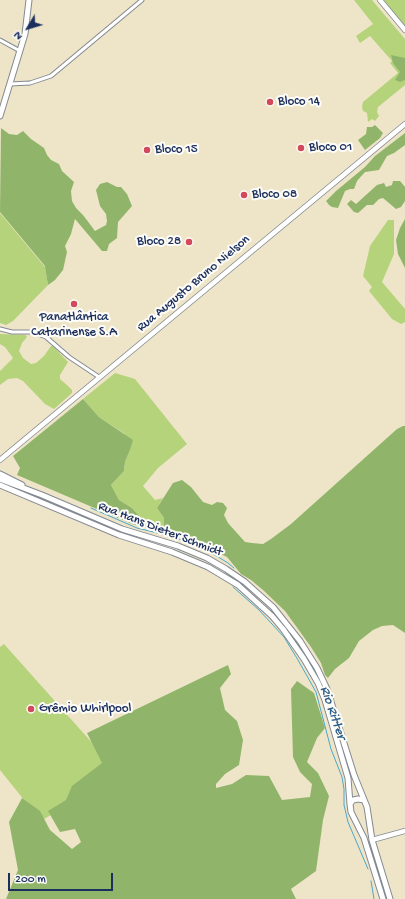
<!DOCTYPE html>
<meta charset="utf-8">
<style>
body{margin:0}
#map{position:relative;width:405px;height:899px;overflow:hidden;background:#eee5c8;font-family:"Gochi Hand",sans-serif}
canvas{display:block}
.north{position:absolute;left:8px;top:8px;width:40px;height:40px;-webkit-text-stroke:3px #fdfcf7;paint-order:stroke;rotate:232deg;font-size:11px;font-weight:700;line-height:16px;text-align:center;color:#1b2f5e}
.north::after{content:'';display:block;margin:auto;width:14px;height:18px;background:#1b2f5e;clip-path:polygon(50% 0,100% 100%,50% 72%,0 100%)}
.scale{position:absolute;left:8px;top:873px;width:105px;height:18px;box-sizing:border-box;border:2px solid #1b2f5e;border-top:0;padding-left:5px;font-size:12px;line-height:14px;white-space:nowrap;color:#1b2f5e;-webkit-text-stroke:3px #fdfcf7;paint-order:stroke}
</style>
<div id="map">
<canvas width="405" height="899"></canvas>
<div class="north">N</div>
<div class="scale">200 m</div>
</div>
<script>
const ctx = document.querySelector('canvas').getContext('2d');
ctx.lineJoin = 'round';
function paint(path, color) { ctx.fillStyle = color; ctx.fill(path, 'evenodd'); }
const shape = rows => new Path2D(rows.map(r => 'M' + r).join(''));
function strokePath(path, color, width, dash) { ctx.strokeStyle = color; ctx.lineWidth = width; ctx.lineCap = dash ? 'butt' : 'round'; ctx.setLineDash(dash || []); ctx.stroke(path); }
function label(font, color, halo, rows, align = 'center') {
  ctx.font = font + ' "Gochi Hand",sans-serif'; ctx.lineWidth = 4; ctx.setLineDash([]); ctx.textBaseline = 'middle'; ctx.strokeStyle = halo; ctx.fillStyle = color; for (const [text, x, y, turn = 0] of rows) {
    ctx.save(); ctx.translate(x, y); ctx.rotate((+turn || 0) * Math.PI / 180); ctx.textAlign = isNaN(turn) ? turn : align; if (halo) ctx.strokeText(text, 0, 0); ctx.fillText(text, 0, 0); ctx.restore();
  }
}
const green = shape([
 [354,0,372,0,405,39,405,85,378,107,377,112,379,116,375,121,372,119,368,122,367,113,363,111,362,107,363,102,398,73,390,63,392,61,370,36,360,43,356,36,373,24],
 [382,0,405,0,405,27],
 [0,213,45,267,48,285,13,321,6,325,0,323],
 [388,220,394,220,394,254,382,282,405,309,405,322,401,324,392,319,369,291,372,287,363,276,370,246],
 [0,334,26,335,27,337,22,343,19,351,23,358,31,364,36,363,44,356,51,346,53,346,68,362,60,375,60,379,68,386,72,390,72,393,54,409,45,404,23,381,17,378,8,379,0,385,0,371,13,358,5,347,0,344],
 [115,373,135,379,187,444,158,468,143,486,155,500,163,498,157,508,164,518,164,526,159,528,141,518,132,508,119,500,111,485,124,471,125,462,130,450,125,434,99,417,83,399],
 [4,644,119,773,41,821,0,770,0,647]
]);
const forest = shape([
 [391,55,405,58,405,80,400,82,395,80,400,72,393,63],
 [375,125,383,133,380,138,365,150,358,140,366,134,367,127,372,127],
 [1,128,9,134,17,135,23,131,31,139,44,148,47,155,51,160,59,164,62,171,74,182,71,191,72,201,76,208,83,215,95,231,106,225,107,221,106,214,100,206,96,190,100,184,107,182,117,187,121,187,127,194,132,206,118,222,117,238,109,244,107,251,102,251,75,219,71,234,65,246,67,252,63,270,55,280,48,285,45,267,45,266,0,212],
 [405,133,405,145,394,153,387,156,379,170,365,172,357,181,354,189,350,189,345,191,338,208,332,207,329,205,326,201,336,191,365,167,375,156],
 [393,181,400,181,405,187,405,201,401,207,396,209,383,198,379,199,373,205,367,205,358,213,354,212,347,204,351,200,356,204,377,185,384,183,386,187,392,185],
 [405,219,405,268,398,254,396,240,400,228],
 [83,399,99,417,133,440,130,450,125,462,124,471,111,485,119,500,132,508,141,518,159,528,164,526,164,518,157,508,173,483,182,480,191,487,203,502,212,505,217,502,223,503,227,508,224,515,228,523,245,542,252,543,263,544,271,539,291,524,397,429,403,426,405,426,405,633,393,625,382,626,373,630,359,641,349,658,335,669,328,678,325,675,321,663,311,647,285,611,263,590,251,580,241,574,227,557,195,541,132,524,17,475,20,468,13,456],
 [228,665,231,674,220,688,225,710,237,721,243,740,239,765,225,774,216,784,216,788,232,784,246,775,269,776,282,800,310,797,312,784,300,772,293,757,291,689,297,681,314,693,325,728,317,738,307,762,318,773,329,796,323,820,316,871,291,889,296,899,6,899,18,870,9,822,22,798,40,811,50,830,72,849,81,842,75,829,60,832,48,811,66,800,72,786,102,763,87,733]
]);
const stream = shape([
 [91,508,137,528,170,536,188,542,210,552,228,563,234,568],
 [233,587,259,610,284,637,298,660,316,692,331,749,342,777,344,789,344,805,348,822,368,869],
 [371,881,374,899]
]);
const street = shape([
 [0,40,20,51],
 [10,84,30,83,51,76,142,0],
 [0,329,12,332,32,332,46,337,69,357,99,377]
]);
const secondary = shape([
 [380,0,405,30],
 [0,460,405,124],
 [372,840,405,831]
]);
const primary = shape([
 [0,116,25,34,29,0],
 [0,474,22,485],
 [0,479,42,495,122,529,178,546,207,558,226,569,245,582,273,607,300,641,317,668,327,689,354,775,367,807,372,840,390,899],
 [0,485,119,535,172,552,208,567,238,585,272,616,283,629,304,659,318,683,325,700,348,778,350,804,351,812,364,838,383,899],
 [350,804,353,800,358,799,364,800]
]);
const markers = [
 [270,102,4,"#d1495b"],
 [301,148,4,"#d1495b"],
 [147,150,4,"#d1495b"],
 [244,195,4,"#d1495b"],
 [189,242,4,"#d1495b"],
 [74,304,4,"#d1495b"],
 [31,709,4,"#d1495b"]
];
const poiNames = [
 ["Bloco 14",278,102],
 ["Bloco 01",309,148],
 ["Bloco 15",155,150],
 ["Bloco 08",252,195],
 ["Bloco 28",181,242,"right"],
 ["Panatlântica",74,318,"center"],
 ["Catarinense S.A",74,333,"center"],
 ["Grêmio Whirlpool",39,709]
];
const streetNames = [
 ["Rua Augusto Bruno Nielson",194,284,-40],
 ["Rua Hans Dieter Schmidt",160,530,21]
];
const waterNames = [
 ["Rio Ritter",332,713,71]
];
paint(green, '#b5d37a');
paint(forest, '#90b56a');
strokePath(stream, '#4aa7c9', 1);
strokePath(street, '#848a93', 5);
strokePath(secondary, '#848a93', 6);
strokePath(primary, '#848a93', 7);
strokePath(street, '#fff', 3);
strokePath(secondary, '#fff', 4.5);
strokePath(primary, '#fff', 5);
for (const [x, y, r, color] of markers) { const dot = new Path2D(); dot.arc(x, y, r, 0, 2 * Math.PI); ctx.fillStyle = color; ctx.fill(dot); strokePath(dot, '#fdfcf7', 1.5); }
label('13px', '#1b2f5e', '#fdfcf7', poiNames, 'left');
label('13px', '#1b2f5e', '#fdfcf7', streetNames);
label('italic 14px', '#2e5f89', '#fdfcf7', waterNames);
</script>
